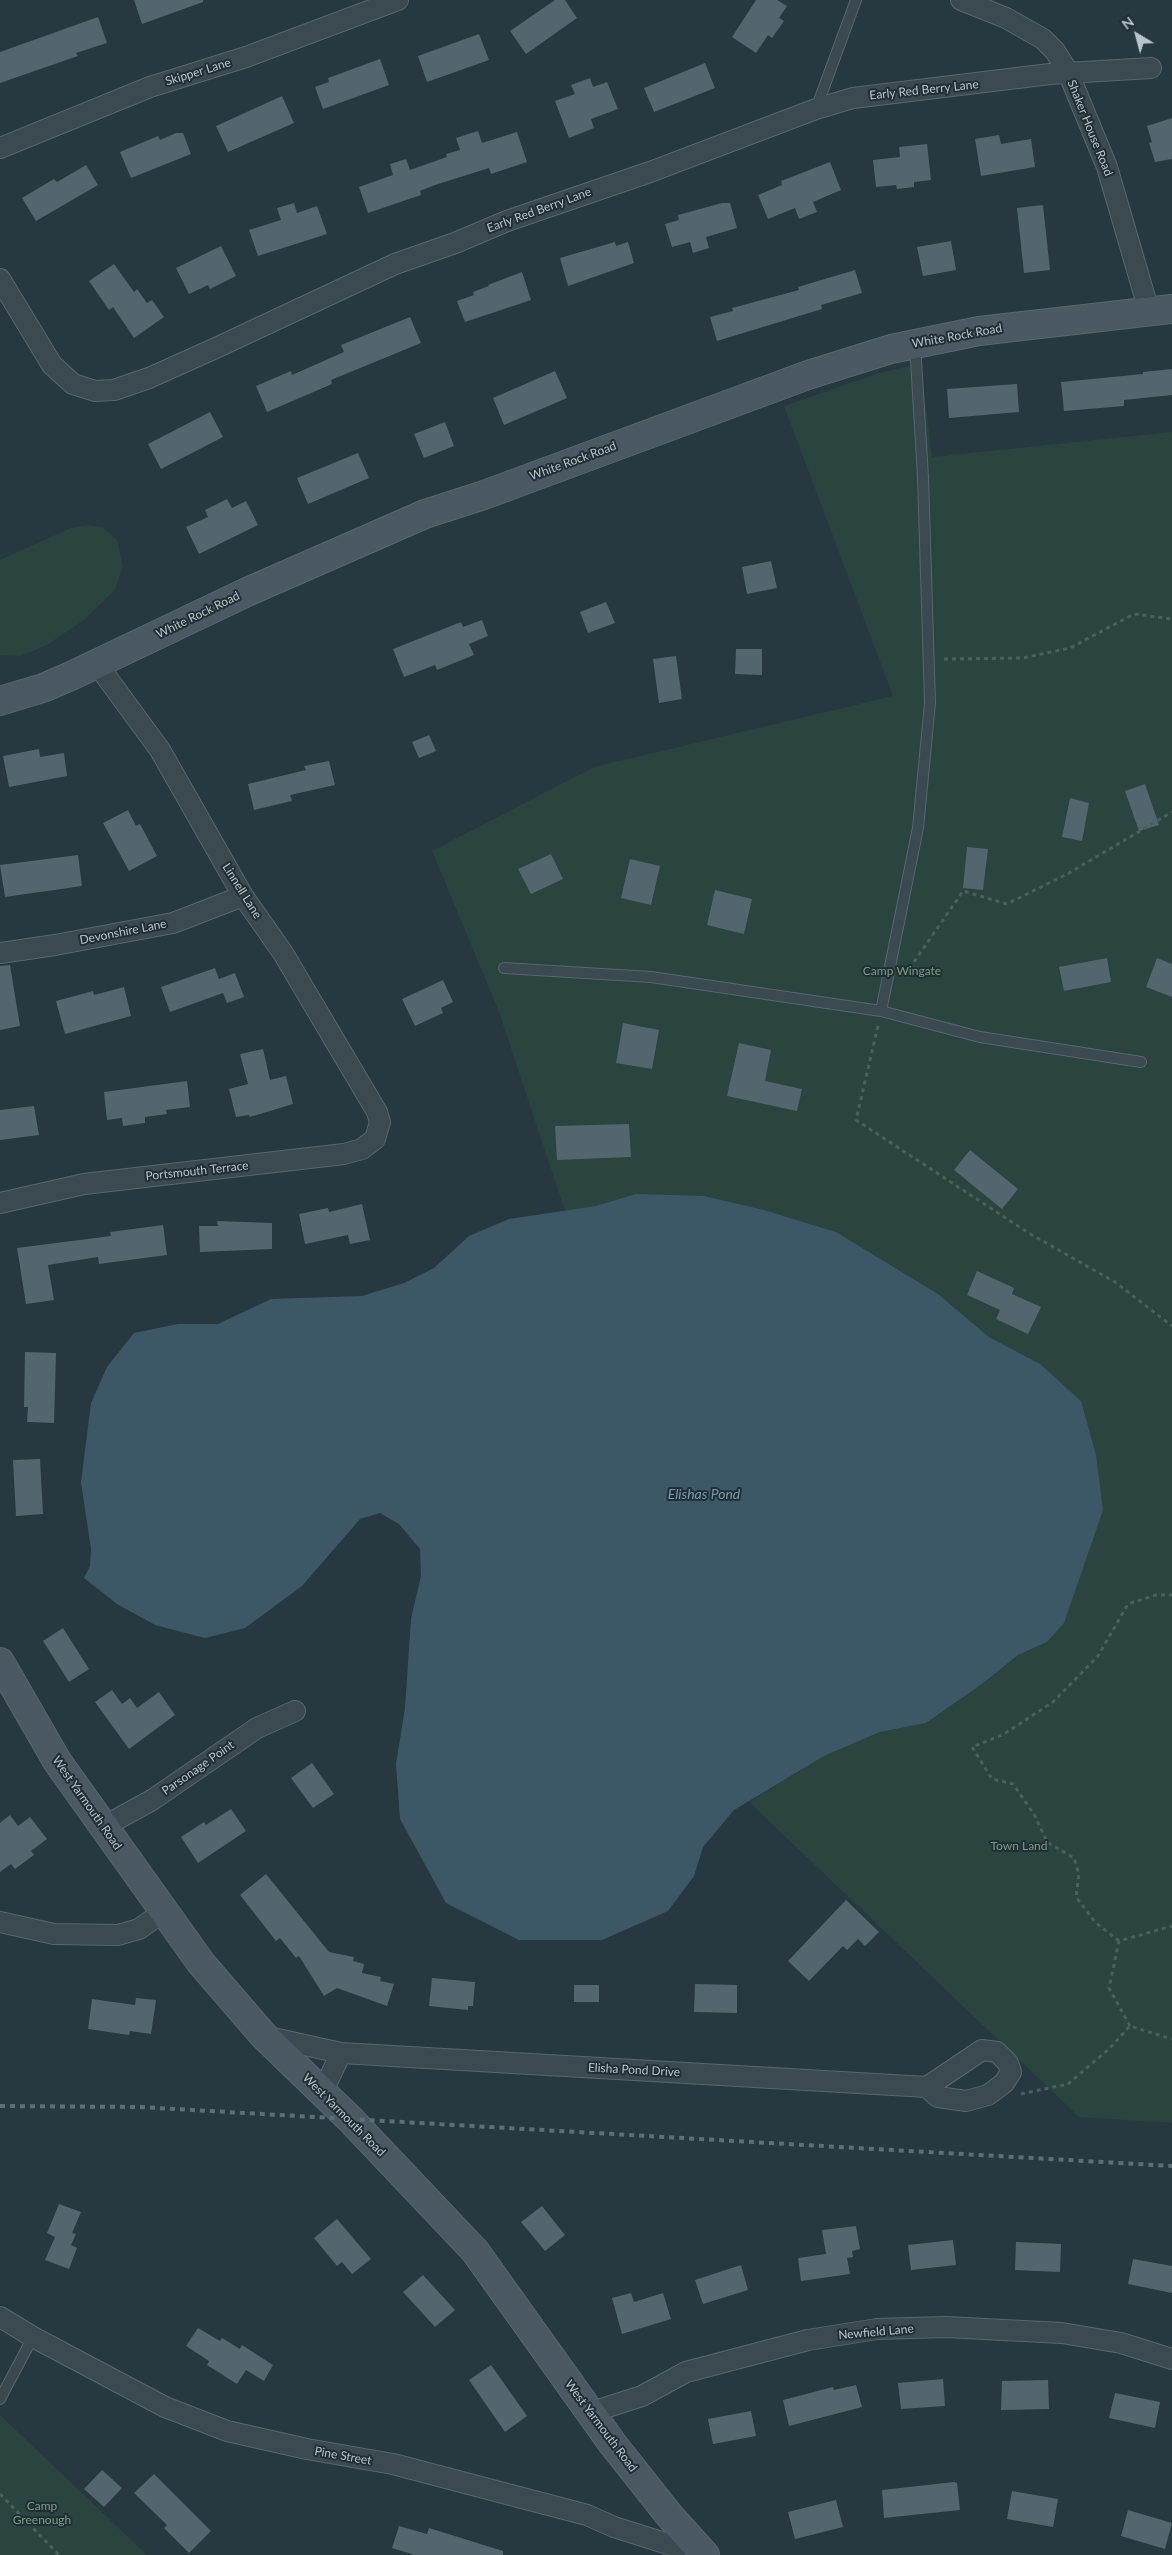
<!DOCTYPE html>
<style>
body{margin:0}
#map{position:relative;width:1172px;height:2555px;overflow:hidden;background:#273841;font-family:Lato,sans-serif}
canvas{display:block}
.north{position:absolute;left:1112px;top:10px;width:50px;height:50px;-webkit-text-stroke:4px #202e36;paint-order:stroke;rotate:323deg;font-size:14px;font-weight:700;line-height:20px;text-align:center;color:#b8c4cb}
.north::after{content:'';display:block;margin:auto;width:18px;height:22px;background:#b8c4cb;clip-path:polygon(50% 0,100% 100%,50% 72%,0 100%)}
</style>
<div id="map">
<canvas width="1172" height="2555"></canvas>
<div class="north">N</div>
</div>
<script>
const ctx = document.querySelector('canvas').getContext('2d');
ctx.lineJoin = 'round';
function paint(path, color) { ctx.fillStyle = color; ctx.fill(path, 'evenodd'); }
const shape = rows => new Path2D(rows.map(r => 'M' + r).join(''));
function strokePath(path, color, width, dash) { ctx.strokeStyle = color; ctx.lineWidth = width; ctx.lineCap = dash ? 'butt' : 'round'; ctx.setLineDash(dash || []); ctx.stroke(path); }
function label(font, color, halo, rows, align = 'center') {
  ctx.font = font + ' Lato,sans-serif'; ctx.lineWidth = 4; ctx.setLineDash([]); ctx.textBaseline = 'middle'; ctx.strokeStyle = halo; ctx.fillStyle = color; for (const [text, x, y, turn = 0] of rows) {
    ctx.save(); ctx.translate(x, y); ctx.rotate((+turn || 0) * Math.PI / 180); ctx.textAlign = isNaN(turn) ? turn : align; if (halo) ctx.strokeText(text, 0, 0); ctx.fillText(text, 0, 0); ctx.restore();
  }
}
const green = shape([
 [921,364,932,457,1172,432,1172,2123,1079,2117,749,1802,824,1756,880,1732,926,1723,982,1684,1018,1655,1047,1642,1040,1364,989,1337,938,1294,836,1232,764,1210,704,1196,565,1211,499,1012,432,851,594,767,893,696,784,406,879,373],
 [87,525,102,527,117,540,123,566,115,590,84,620,47,645,21,656,0,655,0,560,71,528],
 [0,2415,147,2555,0,2555]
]);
const water = shape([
 [636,1194,704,1196,764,1210,836,1232,938,1294,989,1337,1040,1364,1081,1401,1096,1455,1103,1510,1064,1623,1047,1642,1018,1655,982,1684,926,1723,880,1732,824,1756,734,1810,703,1847,694,1876,668,1911,602,1940,519,1940,446,1903,400,1819,396,1764,405,1708,411,1619,421,1576,420,1549,399,1524,380,1513,360,1519,302,1586,245,1628,205,1638,155,1625,117,1604,84,1578,90,1566,91,1549,81,1482,91,1403,107,1367,134,1333,178,1324,218,1324,271,1299,362,1296,404,1283,434,1268,469,1236,509,1219,596,1206]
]);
const building = shape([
 [134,0,203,0,203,2,142,24],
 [555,0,565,0,577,18,526,54,510,31],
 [756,0,777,0,787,6,779,18,784,21,772,38,768,35,756,53,732,37],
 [98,17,107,43,76,53,78,56,0,83,0,52],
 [479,34,489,60,427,82,418,56],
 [380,59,389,85,323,109,315,87,329,82,328,78],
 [705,63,715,88,654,112,644,88],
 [590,78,593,87,607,82,618,109,591,119,594,128,569,138,555,101,575,94,571,85],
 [282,96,294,123,228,152,216,126],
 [1172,118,1172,159,1155,162,1149,143,1152,142,1147,126],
 [478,131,482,143,517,132,527,162,491,174,489,168,435,185,420,191,421,195,368,213,359,187,393,175,390,164,406,159,410,170,447,157,446,154,460,150,456,138],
 [176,133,183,133,191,154,131,178,120,152,158,136,160,140],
 [999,135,1001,144,1031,139,1035,167,981,176,975,139],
 [927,144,931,180,914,182,914,187,897,189,896,185,876,187,873,160,900,157,899,147],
 [830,162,841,190,813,202,817,212,799,219,795,208,768,219,758,195,782,185,781,181],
 [86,165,98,185,36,221,22,198,54,179,57,182],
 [294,203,297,213,317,206,327,234,258,256,249,230,281,220,277,208],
 [722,203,730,203,737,228,706,237,709,248,693,253,690,242,672,247,665,224,679,220,678,215],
 [1043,205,1050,270,1024,273,1017,208],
 [951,241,956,270,923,276,917,247],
 [615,242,616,246,628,242,634,263,568,286,560,258],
 [221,246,236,276,210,289,208,285,189,294,176,268],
 [114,264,134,292,137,289,147,303,152,300,164,317,134,338,113,307,109,310,89,281],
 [855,270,862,293,821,305,822,309,717,341,710,317,733,311,732,308,799,290,798,287],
 [522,272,531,300,465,322,457,301,474,295,473,292,489,286,488,285],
 [410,317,421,343,331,380,332,384,267,412,256,386,291,371,292,375,344,352,341,345],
 [1172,369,1172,395,1124,400,1124,406,1064,411,1061,382,1143,374,1143,372],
 [555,371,567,398,504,425,493,398],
 [1017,384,1019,412,949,418,947,389],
 [210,412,223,437,161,469,148,444],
 [445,422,454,446,424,458,414,434],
 [358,453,369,478,308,504,297,478],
 [227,499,232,508,246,501,258,525,199,554,186,527,208,517,205,510],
 [771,561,777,588,747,594,742,567],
 [606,602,615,623,588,633,580,612],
 [482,620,488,636,469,644,474,655,437,670,435,665,404,677,393,649,461,622,463,627],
 [736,649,762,649,762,675,735,674],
 [676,656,682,699,659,703,653,659],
 [429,735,436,751,419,758,412,742],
 [39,749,40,757,64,753,67,776,9,787,3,756],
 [329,761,335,785,290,795,292,801,254,810,248,784,306,770,304,766],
 [1145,784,1159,825,1139,831,1125,791],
 [1070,798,1089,803,1082,841,1062,837],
 [128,810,136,826,140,824,157,856,129,871,103,823],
 [967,847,988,849,983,890,963,888],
 [551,854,563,879,531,894,518,869],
 [78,855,82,886,5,897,0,865],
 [630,859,660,866,651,905,621,898],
 [715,890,752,899,744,934,707,925],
 [1107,958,1111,982,1064,991,1059,967],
 [1157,958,1172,964,1172,997,1146,987],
 [10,965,20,1026,0,1030,0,966],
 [215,968,219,979,235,973,244,997,227,1003,223,993,170,1012,161,987],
 [443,980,453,1002,441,1008,443,1013,415,1026,402,999],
 [124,987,131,1016,65,1034,56,1001,93,991,94,995],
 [623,1023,659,1030,652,1069,616,1063],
 [739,1043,771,1050,765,1081,802,1089,797,1111,727,1096],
 [263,1049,270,1080,286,1076,293,1104,250,1117,249,1115,236,1117,229,1089,248,1084,240,1054],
 [187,1081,190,1107,166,1110,167,1114,145,1117,145,1123,123,1126,122,1118,107,1120,104,1092],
 [34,1106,39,1135,0,1140,0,1110],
 [629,1124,631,1157,557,1160,555,1126],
 [970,1150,1018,1189,1002,1209,954,1170],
 [362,1204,370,1240,350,1244,348,1235,305,1244,299,1214,328,1208,329,1212],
 [217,1221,272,1223,272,1249,200,1252,199,1226,218,1226],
 [163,1225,167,1255,99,1264,98,1257,48,1265,54,1300,26,1304,17,1248,111,1236,110,1232],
 [977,1271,1014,1288,1012,1294,1041,1307,1028,1334,996,1319,1000,1310,967,1295],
 [25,1352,56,1353,54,1423,27,1422,28,1407,24,1407],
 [40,1459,43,1514,16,1516,13,1460],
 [63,1628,89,1669,69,1682,43,1641],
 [112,1690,122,1704,130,1698,137,1708,159,1692,175,1715,129,1749,95,1702],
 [312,1763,334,1794,313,1808,291,1778],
 [231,1809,246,1831,198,1863,181,1837,204,1822,206,1825],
 [10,1815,18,1826,30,1817,47,1839,31,1851,34,1855,15,1869,11,1864,0,1872,0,1823],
 [266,1874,329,1952,354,1957,353,1961,364,1964,362,1973,381,1977,380,1981,394,1984,387,2006,337,1988,324,1996,299,1956,296,1958,280,1938,276,1941,240,1895],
 [846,1900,879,1932,865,1946,858,1939,847,1950,843,1946,809,1981,788,1961],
 [432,1978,475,1982,473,2006,468,2006,468,2010,429,2006],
 [695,1984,737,1985,737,2013,694,2012],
 [574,1985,599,1985,599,2002,574,2002],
 [136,1998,156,2000,151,2034,130,2031,129,2035,88,2029,92,1999,135,2005],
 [59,2204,81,2212,72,2233,76,2234,71,2245,77,2248,69,2269,45,2260,55,2237,47,2233],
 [542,2206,565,2235,545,2251,521,2222],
 [337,2219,371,2259,352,2274,342,2262,337,2266,314,2238],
 [856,2226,860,2249,852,2251,853,2257,847,2258,850,2274,801,2281,798,2258,826,2254,822,2230],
 [953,2240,956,2265,911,2270,908,2245],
 [1016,2242,1061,2244,1060,2272,1015,2270],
 [1133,2259,1172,2266,1172,2293,1128,2284],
 [741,2265,748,2290,703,2304,695,2280],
 [423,2275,455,2310,435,2327,403,2292],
 [631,2293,634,2302,663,2293,671,2319,622,2334,612,2298],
 [198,2328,220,2341,222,2338,240,2349,242,2345,273,2365,264,2381,246,2370,237,2384,207,2365,209,2361,186,2346],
 [491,2365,527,2416,505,2432,469,2380],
 [943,2379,945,2406,901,2409,898,2383],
 [1048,2380,1049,2409,1001,2410,1002,2381],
 [856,2385,862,2407,789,2426,783,2400,833,2387,834,2390],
 [1115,2393,1160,2402,1155,2428,1109,2418],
 [751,2411,756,2436,713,2444,708,2419],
 [102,2470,122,2488,104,2507,84,2489],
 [154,2474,211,2531,189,2553,164,2528,167,2525,134,2493],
 [954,2482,957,2483,960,2510,884,2518,882,2490],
 [1012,2491,1058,2499,1053,2527,1007,2519],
 [836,2500,843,2527,795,2539,788,2512],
 [1128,2510,1172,2523,1165,2549,1121,2536],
 [399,2526,427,2534,429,2528,503,2551,503,2555,415,2555,392,2548]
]);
const path = shape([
 [944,659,1023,658,1070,648,1134,614,1172,619],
 [905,975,963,891,1007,904,1069,873,1172,812],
 [878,1026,856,1120,1027,1232,1115,1282,1172,1326],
 [1119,1941,1095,1922,1076,1897,1079,1874,1074,1858,1047,1842,1034,1814,1013,1784,992,1779,972,1747,1004,1734,1053,1702,1098,1656,1128,1604,1156,1595,1172,1595],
 [1130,2026,1109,1988,1119,1941,1172,1926],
 [1021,2094,1068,2084,1109,2049,1130,2026,1172,2039],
 [0,2494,59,2555]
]);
const lane = shape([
 [816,109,856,0],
 [504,968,651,977,881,1011,980,1037,1141,1062],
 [881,1011,918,828,930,703,923,477,915,344],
 [0,2399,33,2337]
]);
const street = shape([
 [961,0,1006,18,1043,39,1055,51,1068,72,1107,167,1149,311],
 [0,148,150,87,246,57,398,0],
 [0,279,52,365,73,384,95,391,114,390,149,378,218,347,395,264,455,243,507,221,650,172,816,109,853,98,1050,74,1151,68],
 [0,953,55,945,173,923,243,896],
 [0,1203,84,1184,344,1154,362,1149,375,1139,380,1122,377,1112,283,953,243,896,160,750,97,664],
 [103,1827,152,1800,257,1728,295,1711],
 [0,1922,54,1934,118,1935,139,1929,163,1912],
 [264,2036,341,2053],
 [322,2093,341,2053,927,2087,982,2050,997,2052,1008,2063,1011,2072,1004,2083,988,2095,966,2101,938,2097,927,2087],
 [0,2317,33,2337,165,2407,227,2431,307,2449,393,2464,587,2515,614,2527,703,2555],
 [589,2413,642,2396,686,2372,808,2340,877,2329,946,2327,1062,2333,1121,2343,1172,2359]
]);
const secondary = shape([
 [0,701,43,688,71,676,247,592,425,514,484,495,808,375,891,349,979,331,1172,309],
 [0,1662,57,1761,201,1963,264,2036,350,2119,475,2251,612,2443,669,2515,705,2555]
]);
const rail = shape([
 [0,2106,140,2107,1172,2166]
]);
const streetNames = [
 ["Skipper Lane",198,72,-17],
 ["Early Red Berry Lane",924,90,-6],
 ["Shaker House Road",1090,128,68],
 ["Early Red Berry Lane",539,210,-20],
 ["White Rock Road",957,336,-10],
 ["White Rock Road",573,461,-20],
 ["White Rock Road",198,615,-26],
 ["Linnell Lane",242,891,58],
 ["Devonshire Lane",123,932,-11],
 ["Portsmouth Terrace",197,1171,-6],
 ["Parsonage Point",198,1768,-35],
 ["West Yarmouth Road",87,1803,55],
 ["Elisha Pond Drive",634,2070,3],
 ["West Yarmouth Road",344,2115,45],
 ["Newfield Lane",876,2332,-5],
 ["West Yarmouth Road",601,2426,53],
 ["Pine Street",343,2456,10]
];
const parkNames = [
 ["Camp Wingate",902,971],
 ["Town Land",1019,1846],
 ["Camp",42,2506],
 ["Greenough",42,2520]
];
const waterNames = [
 ["Elishas Pond",704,1494]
];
paint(green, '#2a4440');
paint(water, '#3c5867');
paint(building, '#53656e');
strokePath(lane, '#59676e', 12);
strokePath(street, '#59676e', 22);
strokePath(secondary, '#59676e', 30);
strokePath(path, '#4a605d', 3, [4, 4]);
strokePath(lane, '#3b4951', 10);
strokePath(street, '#3b4951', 20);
strokePath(secondary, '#4a5963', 28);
strokePath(rail, '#5e6e77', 4, [5, 5]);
label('12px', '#b8c4cb', '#202e36', streetNames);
label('12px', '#78a077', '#202e36', parkNames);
label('italic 14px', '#7a9bac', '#202e36', waterNames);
</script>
